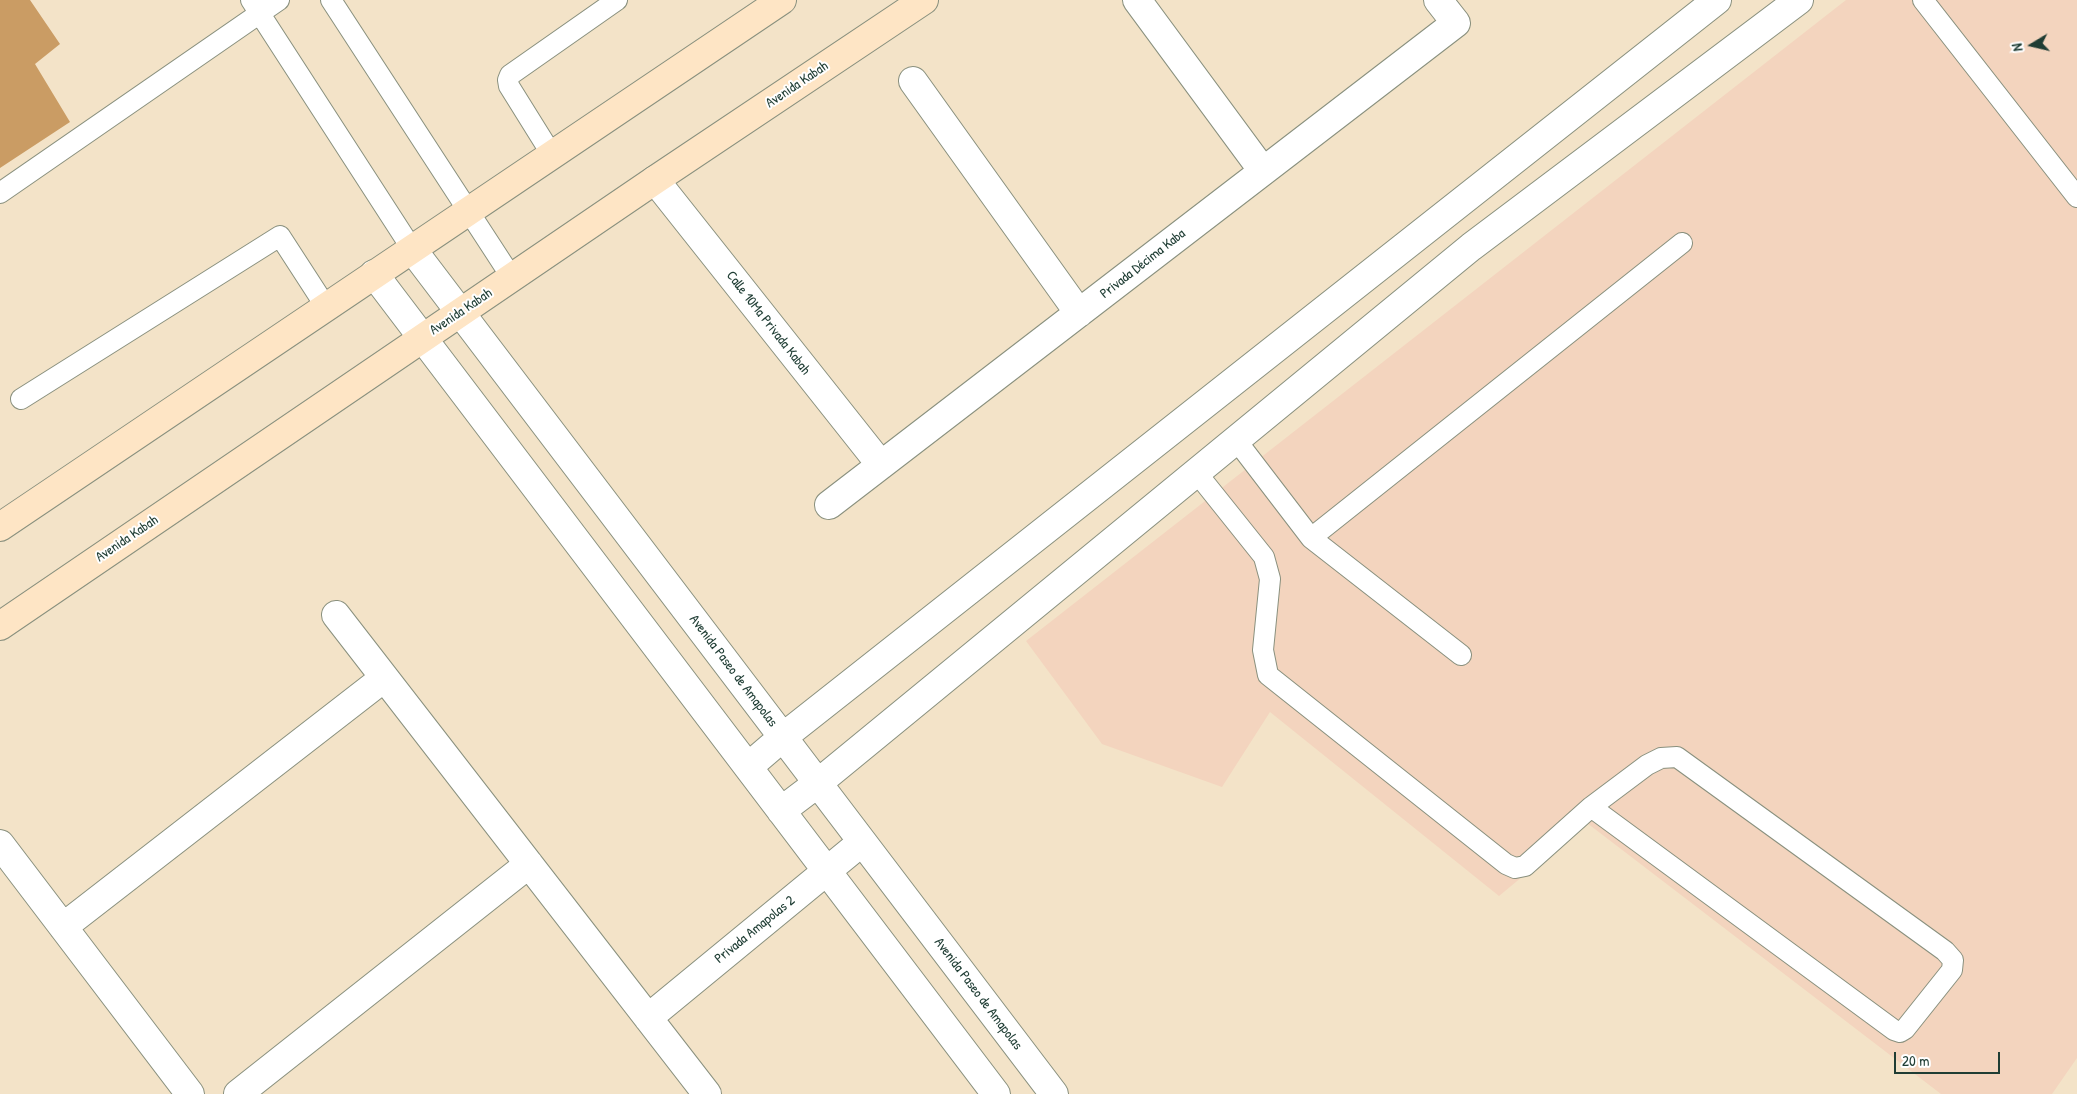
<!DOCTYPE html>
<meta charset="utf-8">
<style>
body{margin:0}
#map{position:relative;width:2077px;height:1094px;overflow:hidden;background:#f3e3c8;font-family:"Patrick Hand",sans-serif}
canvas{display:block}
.north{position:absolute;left:2007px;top:20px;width:50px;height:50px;-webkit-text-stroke:4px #fff;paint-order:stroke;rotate:261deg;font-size:14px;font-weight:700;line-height:20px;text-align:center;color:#1f3d34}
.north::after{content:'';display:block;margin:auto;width:18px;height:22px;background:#1f3d34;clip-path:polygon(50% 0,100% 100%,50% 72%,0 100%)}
.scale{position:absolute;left:1894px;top:1052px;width:106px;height:22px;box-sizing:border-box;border:2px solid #1f3d34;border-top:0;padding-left:6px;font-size:15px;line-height:18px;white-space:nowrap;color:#1f3d34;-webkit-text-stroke:4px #fff;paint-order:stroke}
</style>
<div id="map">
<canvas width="2077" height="1094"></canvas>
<div class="north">N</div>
<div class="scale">20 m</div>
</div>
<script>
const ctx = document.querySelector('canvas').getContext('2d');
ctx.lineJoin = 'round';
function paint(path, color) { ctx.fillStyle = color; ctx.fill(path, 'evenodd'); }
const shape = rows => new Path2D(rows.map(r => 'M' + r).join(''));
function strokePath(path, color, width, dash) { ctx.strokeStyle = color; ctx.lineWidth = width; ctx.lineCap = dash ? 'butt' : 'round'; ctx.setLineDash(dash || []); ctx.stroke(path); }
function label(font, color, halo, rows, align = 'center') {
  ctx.font = font + ' "Patrick Hand",sans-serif'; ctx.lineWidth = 4; ctx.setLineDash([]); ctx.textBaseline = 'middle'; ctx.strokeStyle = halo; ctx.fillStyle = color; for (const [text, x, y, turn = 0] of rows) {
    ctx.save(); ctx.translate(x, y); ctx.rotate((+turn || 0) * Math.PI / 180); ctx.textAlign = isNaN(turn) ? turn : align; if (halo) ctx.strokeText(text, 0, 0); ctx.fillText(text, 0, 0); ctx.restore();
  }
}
const built = shape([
 [1846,0,2077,0,2077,1058,2052,1094,1941,1094,1587,823,1499,896,1270,712,1222,787,1102,744,1026,641]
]);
const building = shape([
 [0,0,30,0,60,44,35,64,70,122,0,168]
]);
const lane = shape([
 [251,0,412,249],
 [331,0,512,278],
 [1923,0,2077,197],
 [552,155,509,86,508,80,510,75,617,0],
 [0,193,279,0],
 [21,399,280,236,326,307],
 [1236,440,1311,538,1461,655],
 [1196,472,1264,557,1270,579,1263,650,1268,675,1506,864,1515,868,1525,866,1591,807,1647,765,1661,758,1677,757,1945,951,1953,960,1952,970,1905,1029,1900,1032,1894,1030,1591,807],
 [1311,538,1682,243]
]);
const street = shape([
 [1137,0,1263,171],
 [913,81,1079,313],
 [655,180,881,465],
 [412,249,1054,1094],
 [374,274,996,1094],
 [829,505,1456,23,1438,0],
 [336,615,707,1094],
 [748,767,783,737,1717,0],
 [781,811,818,783,1471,247,1799,0],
 [0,844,190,1094],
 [63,927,384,678],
 [648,1018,862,842],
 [238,1094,529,864]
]);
const secondary = shape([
 [0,527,782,0],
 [0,626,655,180,924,0]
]);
const streetNames = [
 ["Avenida Kabah",797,85,-34],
 ["Privada Décima Kaba",1143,264,-38],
 ["Avenida Kabah",461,312,-34],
 ["Calle 10Ma Privada Kabah",768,323,52],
 ["Avenida Kabah",127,539,-34],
 ["Avenida Paseo de Amapolas",733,671,53],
 ["Privada Amapolas 2",755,930,-39],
 ["Avenida Paseo de Amapolas",978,994,53]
];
paint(built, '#f3d4be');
paint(building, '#ca9c64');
strokePath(lane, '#89907e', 22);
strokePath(street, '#89907e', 30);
strokePath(secondary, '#89907e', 30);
strokePath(lane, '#fff', 20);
strokePath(street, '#fff', 28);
strokePath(secondary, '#fee5c5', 28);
label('14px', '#1f3d34', '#fff', streetNames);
</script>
